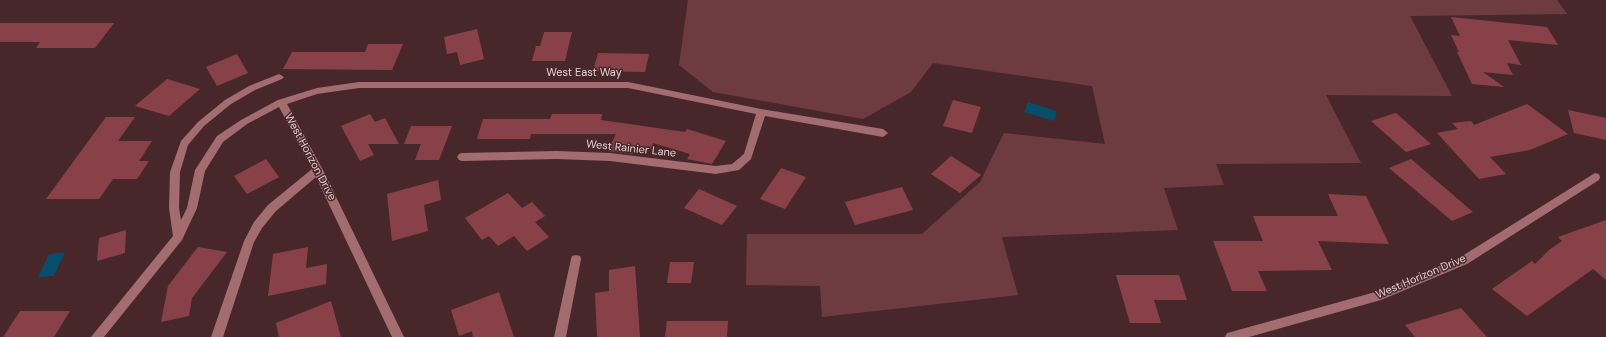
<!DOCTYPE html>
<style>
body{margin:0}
canvas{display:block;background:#48272a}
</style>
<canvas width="1606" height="337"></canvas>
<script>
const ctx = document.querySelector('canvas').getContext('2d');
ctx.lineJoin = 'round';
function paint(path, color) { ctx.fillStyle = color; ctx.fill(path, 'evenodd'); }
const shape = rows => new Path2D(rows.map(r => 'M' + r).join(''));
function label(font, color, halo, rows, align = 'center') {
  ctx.font = font + ' "DM Sans",sans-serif'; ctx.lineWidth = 3; ctx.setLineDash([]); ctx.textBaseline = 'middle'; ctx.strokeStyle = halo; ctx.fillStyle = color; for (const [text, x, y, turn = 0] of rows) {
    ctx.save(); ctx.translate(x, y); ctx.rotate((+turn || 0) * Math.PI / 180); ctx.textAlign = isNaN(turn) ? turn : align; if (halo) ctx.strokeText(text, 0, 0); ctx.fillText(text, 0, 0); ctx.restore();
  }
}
const green = shape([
 [688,0,1557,0,1567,14,1410,16,1452,96,1326,95,1361,163,1216,164,1224,185,1164,188,1178,230,1002,237,1018,295,822,317,820,286,746,285,747,234,922,234,980,182,1004,133,1105,144,1092,86,933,63,911,92,863,119,713,92,679,65]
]);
const water = shape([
 [1028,102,1057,111,1054,121,1024,112],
 [65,252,54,276,38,277,49,254]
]);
const building = shape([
 [1451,17,1547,27,1558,45,1508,40,1521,65,1507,63,1513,75,1483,72,1504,87,1472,84,1457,52,1459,52,1451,35,1460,36],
 [0,23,114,23,95,48,36,48,40,42,0,42],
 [477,29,484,59,460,65,457,52,447,54,444,37],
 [544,32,572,32,565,61,532,61,536,46,540,46],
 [368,44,403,44,392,70,283,69,292,52,365,52],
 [598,53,649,54,645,72,593,71],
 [237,54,248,73,217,86,206,67],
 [167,79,200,89,169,116,135,106],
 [953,100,981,107,972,133,943,126],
 [1527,104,1568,134,1530,150,1490,157,1506,174,1479,179,1437,133,1458,129,1452,123,1471,121,1474,125],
 [1568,110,1606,118,1606,140,1574,133],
 [1396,113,1431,144,1406,152,1371,121],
 [370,114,375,122,385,118,399,144,368,144,374,155,360,161,341,126],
 [552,114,602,114,601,120,685,132,687,129,726,141,712,164,687,159,690,154,653,143,651,149,636,147,633,154,608,151,616,134,531,134,530,139,477,139,483,119,550,119],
 [106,117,135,117,118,141,152,141,139,161,149,161,137,179,113,179,99,199,46,199],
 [411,126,452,126,439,160,415,160,421,144,404,144],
 [951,156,981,175,960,193,931,174],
 [266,159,279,177,247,194,234,176],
 [1411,159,1473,212,1452,221,1389,168],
 [781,168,806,177,785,209,760,199],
 [438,180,441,200,424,205,428,231,392,241,387,194],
 [902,187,913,210,855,225,845,202],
 [699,189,737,206,722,225,684,208],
 [508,193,522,208,532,202,545,216,535,222,549,237,527,251,514,236,498,246,489,236,482,240,465,218],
 [1328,194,1366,196,1389,244,1318,241,1332,270,1258,271,1267,291,1232,291,1213,241,1263,241,1253,216,1338,216],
 [1606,220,1606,280,1593,269,1527,316,1492,289,1532,261,1535,264,1549,250,1562,241,1558,237],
 [126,230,125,253,97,261,99,238],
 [198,247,227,252,192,298,189,316,161,322,168,286],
 [308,247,306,268,327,264,326,284,268,296,273,254],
 [670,262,694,262,691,283,667,283],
 [635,266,640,337,597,337,595,293,609,291,609,270],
 [1116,275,1179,275,1187,300,1154,300,1161,323,1130,323],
 [499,292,514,337,473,337,472,331,459,336,451,310],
 [331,301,341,337,279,337,276,323],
 [1461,308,1487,337,1415,337,1405,325],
 [20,311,70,311,54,337,3,337],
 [667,321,728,321,727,337,665,337]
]);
const minor = shape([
 [279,74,284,77,282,79,255,90,231,104,204,126,188,145,180,172,179,208,181,220,187,208,195,170,217,136,241,120,278,100,317,88,359,82,628,82,761,109,883,129,888,133,883,137,765,116,751,159,739,170,716,174,610,161,557,159,462,161,459,160,457,157,459,154,462,153,557,151,610,153,716,166,732,164,744,154,756,114,628,88,359,88,317,94,287,104,323,170,404,337,392,337,316,177,276,211,262,228,254,242,223,337,211,337,244,241,254,222,268,205,312,169,279,107,247,124,223,142,205,171,197,208,182,240,104,337,91,337,173,236,169,208,170,172,181,141,198,122,225,100,249,86,279,74],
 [1595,173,1599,174,1600,177,1599,180,1467,264,1381,300,1249,337,1225,337,1227,333,1231,332,1379,291,1459,258,1595,173],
 [576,255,580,256,581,259,566,337,554,337,571,259,572,256,576,255]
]);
const streetNames = [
 ["West East Way",584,73],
 ["West Rainier Lane",631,149,6],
 ["West Horizon Drive",310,157,62],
 ["West Horizon Drive",1421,277,-23]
];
paint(green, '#6e3c40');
paint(water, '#064e6a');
paint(building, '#894149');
paint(minor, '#a36c70');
label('11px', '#e6d0d1', '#48272a', streetNames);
</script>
